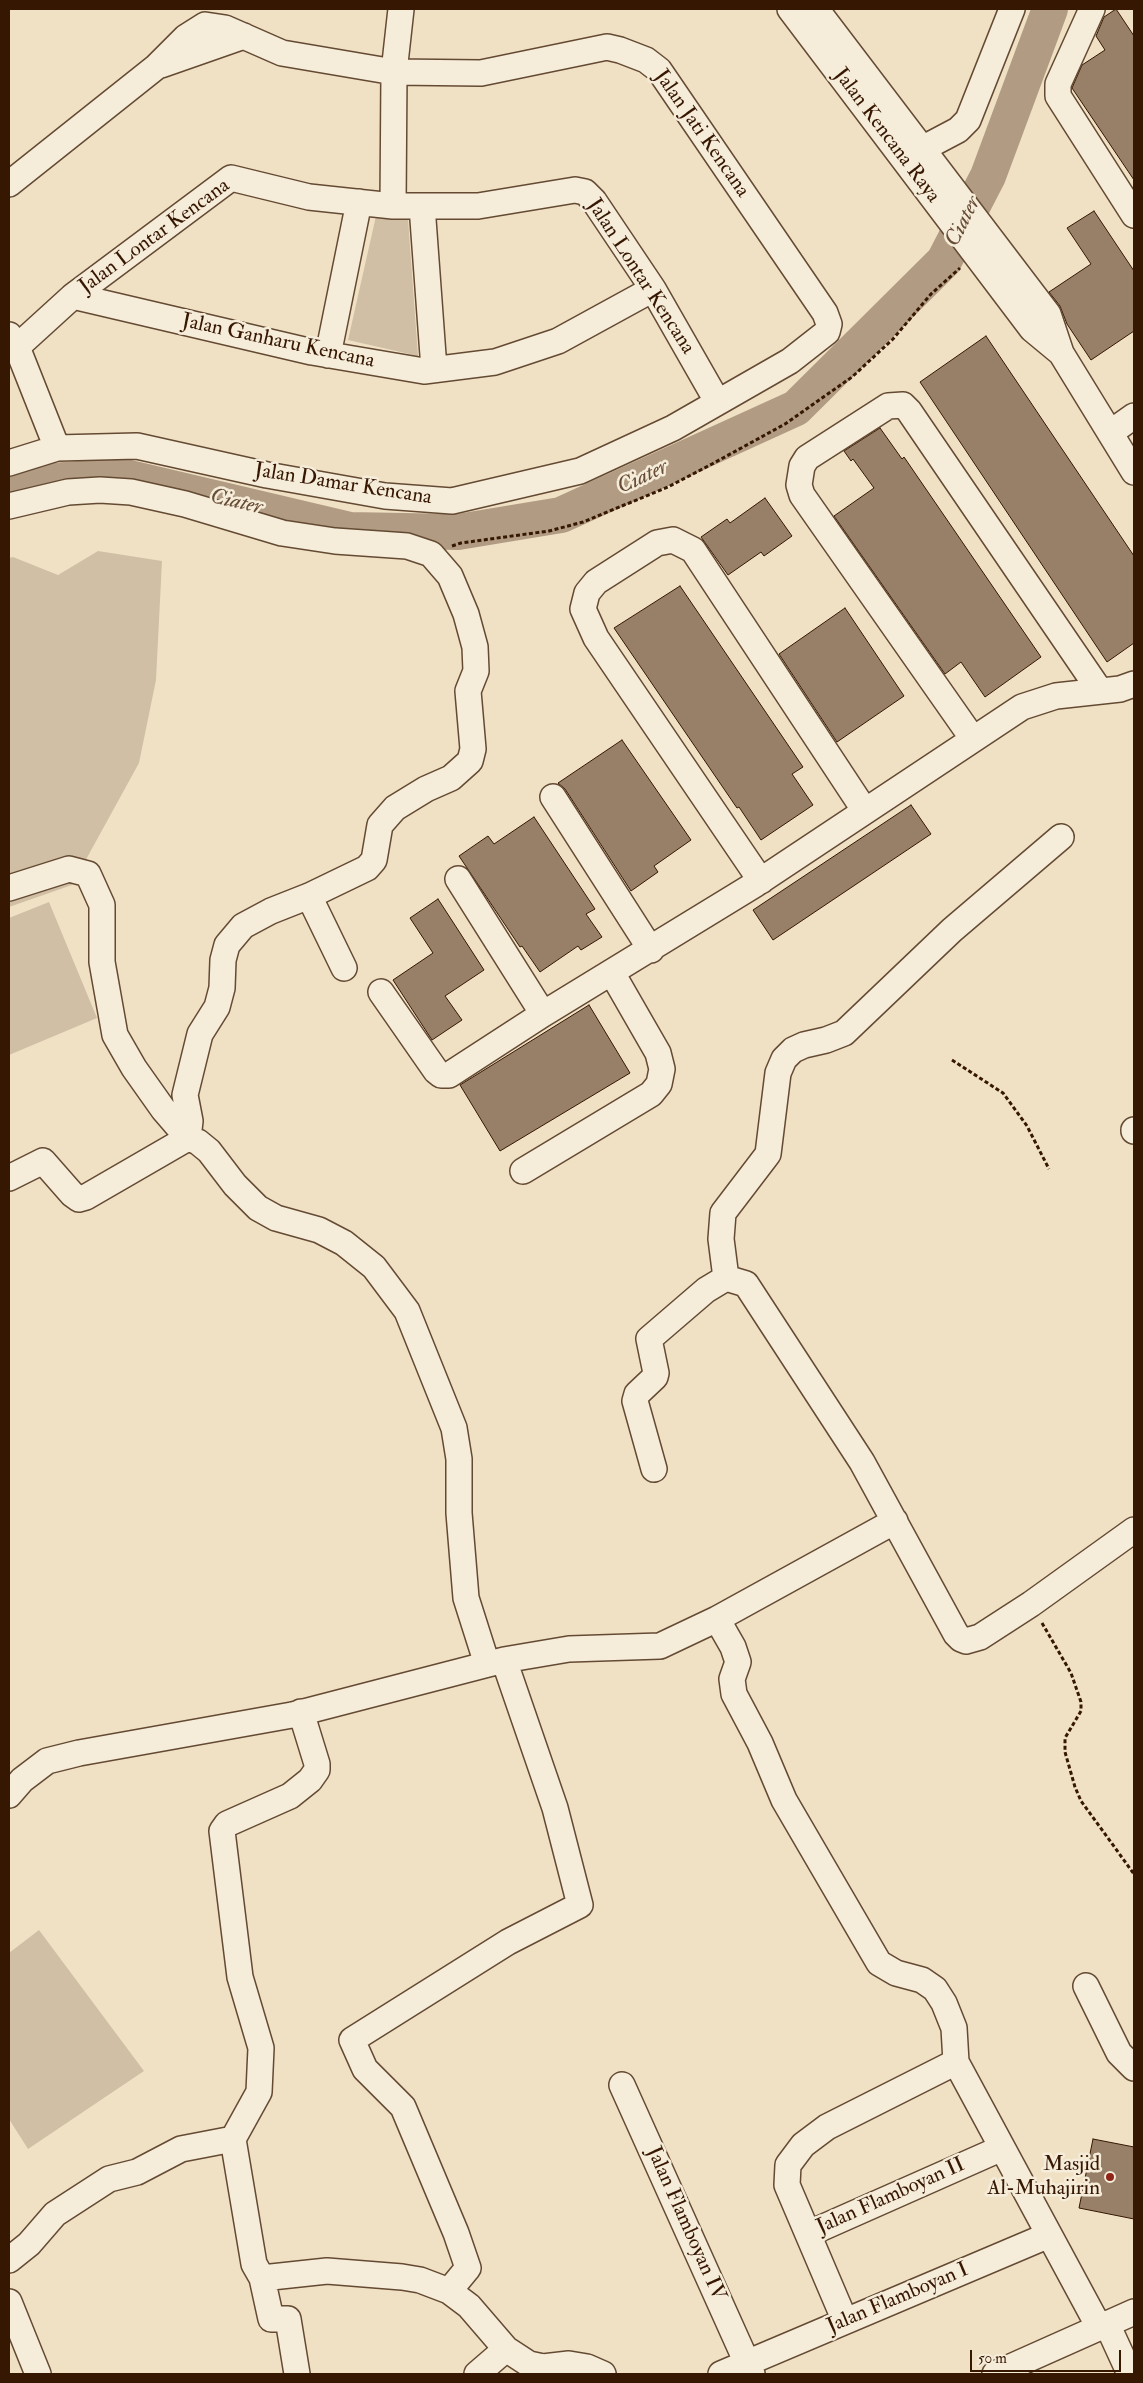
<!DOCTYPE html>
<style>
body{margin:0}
#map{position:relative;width:1143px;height:2383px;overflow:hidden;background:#f0e1c5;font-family:"IM FELL Double Pica",serif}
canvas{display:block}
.frame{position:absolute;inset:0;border:10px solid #361702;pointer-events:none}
.scale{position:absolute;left:970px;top:2350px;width:151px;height:22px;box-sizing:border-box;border:2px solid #361702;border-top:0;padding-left:6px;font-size:15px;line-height:18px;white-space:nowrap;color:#361702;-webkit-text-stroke:4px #f5ecd9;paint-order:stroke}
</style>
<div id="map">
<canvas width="1143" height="2383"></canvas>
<div class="frame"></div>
<div class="scale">50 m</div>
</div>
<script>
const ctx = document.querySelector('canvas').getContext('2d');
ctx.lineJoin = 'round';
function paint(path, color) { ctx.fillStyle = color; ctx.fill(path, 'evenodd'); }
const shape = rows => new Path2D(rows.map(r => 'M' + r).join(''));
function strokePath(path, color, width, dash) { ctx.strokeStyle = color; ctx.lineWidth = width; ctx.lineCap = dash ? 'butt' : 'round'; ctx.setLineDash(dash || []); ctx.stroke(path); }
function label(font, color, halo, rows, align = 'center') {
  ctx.font = font + ' "IM FELL Double Pica",serif'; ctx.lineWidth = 5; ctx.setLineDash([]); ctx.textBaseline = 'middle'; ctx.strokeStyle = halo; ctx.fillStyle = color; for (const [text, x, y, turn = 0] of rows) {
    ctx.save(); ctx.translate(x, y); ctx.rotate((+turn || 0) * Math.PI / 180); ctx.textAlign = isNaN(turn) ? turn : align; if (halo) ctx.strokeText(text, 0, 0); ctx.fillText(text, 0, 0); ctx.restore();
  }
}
const green = shape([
 [376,216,408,219,418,356,348,340],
 [98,551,162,561,156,680,139,763,72,885,9,907,9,558,13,557,58,575],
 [49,902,97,1018,9,1055,9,918],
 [39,1930,144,2071,28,2149,9,2119,9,1953]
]);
const river = shape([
 [9,484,121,476,350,530,458,532,561,515,796,408,944,261,988,176,1050,9]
]);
const building = shape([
 [1116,9,1134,36,1134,180,1072,88,1082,65,1105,50,1096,36,1104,17,1116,9],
 [1094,211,1134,271,1134,331,1091,360,1067,324,1060,306,1049,292,1091,264,1067,228,1094,211],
 [986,336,1134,556,1134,643,1107,662,920,382,986,336],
 [880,428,902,459,904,457,1041,657,985,697,961,662,945,674,834,516,874,488,853,459,851,461,844,451,880,428],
 [765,498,792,536,764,556,761,552,728,575,701,537,727,519,730,523,765,498],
 [680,586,803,767,792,774,813,805,761,840,739,807,737,808,614,628,680,586],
 [845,608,904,696,837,742,779,654,845,608],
 [622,740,691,840,654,866,658,872,631,891,565,789,558,783,622,740],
 [911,805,931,834,773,940,753,910,911,805],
 [534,817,595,909,586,914,602,937,581,950,578,946,540,972,522,946,520,947,459,856,488,836,494,844,534,817],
 [438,899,484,970,445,996,462,1020,432,1040,393,980,433,953,410,918,438,899],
 [589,1005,630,1073,500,1151,460,1085,589,1005],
 [1093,2139,1134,2147,1134,2219,1079,2208,1093,2139]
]);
const path = shape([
 [452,546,461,543,549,531,583,522,668,487,712,464,785,424,852,377,893,339,931,294,960,268],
 [952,1060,1003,1093,1027,1126,1049,1169],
 [1042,1623,1071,1673,1081,1702,1081,1711,1065,1738,1065,1752,1075,1787,1081,1801,1134,1874]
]);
const minor = shape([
 [790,9,1032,329,1061,353],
 [816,9,1048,314,1061,353,1134,472],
 [1092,9,1058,84,1058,96,1134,215],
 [161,65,244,36],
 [910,159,922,149,958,130,968,120,1012,9],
 [9,184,156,67,186,37,205,25,225,28,282,53,394,72,481,73,607,47,620,50,646,60,659,70,825,313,829,324,827,332,790,361,673,428,580,471,452,501,385,496,267,475,137,446,57,448,9,463],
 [393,206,394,72,401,9],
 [422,206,434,369],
 [73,296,312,352,424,371,495,362,558,341,653,289],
 [9,335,17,347,57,448],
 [17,347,73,296,231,178,309,197,393,206,478,206,575,190,585,192,594,201,653,289,717,401],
 [328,355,359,202],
 [1110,433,1134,416],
 [9,506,68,492,100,490,131,492,185,504,282,533,335,541,407,546,431,554,450,576,466,614,475,647,476,671,468,691,473,749,470,761,451,778,426,789,395,808,380,825,374,860,367,868,309,896,271,911,243,926,227,945,223,960,222,988,217,1007,200,1034,185,1095,190,1121,188,1138,86,1197,79,1199,72,1194,43,1161,9,1178],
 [973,739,802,495,799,485,802,466,807,458,888,406,903,405,909,411,1100,691],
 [553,797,651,950],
 [458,879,543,1014],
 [761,881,596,638,583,609,587,593,596,582,657,543,673,540,693,550,865,811],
 [9,888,69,869,88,874,102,905,102,962,115,1035,134,1068,163,1109,188,1138,198,1142,209,1151,235,1185,258,1208,276,1218,319,1230,344,1243,374,1267,407,1311,454,1428,459,1459,459,1513,466,1598,487,1664],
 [309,896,344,968],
 [381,992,436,1071,441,1075,449,1075,543,1014,754,885,1022,707,1056,696,1120,689,1134,684],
 [1134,1130,1134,1131],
 [523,1171,651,1094,659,1084,662,1069,658,1053,612,973],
 [726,1278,721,1239,723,1213,768,1154,778,1073,784,1059,793,1050,804,1045,826,1040,844,1033,952,930,1061,837],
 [654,1469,635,1401,637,1394,655,1377,656,1373,649,1339,706,1290,726,1278,746,1284,862,1462,956,1634,961,1639,966,1641,980,1637,1031,1604,1134,1530],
 [717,1619,733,1647,738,1662,732,1679,734,1694,760,1743,784,1800,879,1963,896,1973,922,1980,935,1989,944,2003,954,2028,956,2062,1099,2327],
 [9,1795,22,1780,47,1761,79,1753,292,1715,504,1660,569,1649,660,1646,717,1619,895,1521],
 [1086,1986,1119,2053,1134,2068],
 [622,2085,752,2374],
 [808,2234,1002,2148],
 [9,2260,29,2244,55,2214,109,2179,137,2172,181,2149,233,2139],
 [262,2278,327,2271,402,2277,420,2280,449,2291,469,2306,506,2349],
 [449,2291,468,2268,456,2233,403,2107,365,2069,352,2040,508,1942,580,1905,555,1808,504,1660],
 [9,2302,38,2374],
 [845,2321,787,2185,788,2165,803,2145,827,2127,956,2062],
 [1107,2324,1130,2374],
 [297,2374,288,2319,271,2319,262,2278,254,2264,235,2151,233,2139,259,2092,261,2048,240,1977,222,1831,227,1824,290,1796,310,1780,317,1770,317,1764,301,1712],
 [477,2374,506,2349,529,2364,543,2367,569,2364,587,2367,603,2374],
 [721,2374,1049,2235],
 [995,2374,1134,2312]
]);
const markers = [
 [1110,2177,5,"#8f2418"]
];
const streetNames = [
 ["Jalan Jati Kencana",701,134,55],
 ["Jalan Kencana Raya",886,136,53],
 ["Jalan Lontar Kencana",155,237,-36],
 ["Jalan Lontar Kencana",640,277,57],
 ["Jalan Ganharu Kencana",278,342,12],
 ["Jalan Damar Kencana",343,485,9],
 ["Jalan Flamboyan II",891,2197,-24],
 ["Jalan Flamboyan IV",685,2224,66],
 ["Jalan Flamboyan I",898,2299,-23]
];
const poiNames = [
 ["Masjid",1100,2165],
 ["Al-Muhajirin",1100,2189]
];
const waterNames = [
 ["Ciater",964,222,-63],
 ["Ciater",643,478,-25],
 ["Ciater",236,503,13]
];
paint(green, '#d0bfa4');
strokePath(river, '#b19c83', 36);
paint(building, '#978067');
strokePath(building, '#361702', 1);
strokePath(minor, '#644a33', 28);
strokePath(path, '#361702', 3, [4, 2.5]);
strokePath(minor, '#f5ecd9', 25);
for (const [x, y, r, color] of markers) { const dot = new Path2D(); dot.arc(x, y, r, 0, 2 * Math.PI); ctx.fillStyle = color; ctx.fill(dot); strokePath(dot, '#f5ecd9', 2); }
label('21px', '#361702', '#f5ecd9', streetNames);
label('21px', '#361702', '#f5ecd9', poiNames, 'right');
label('italic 22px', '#674c36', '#f5ecd9', waterNames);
</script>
